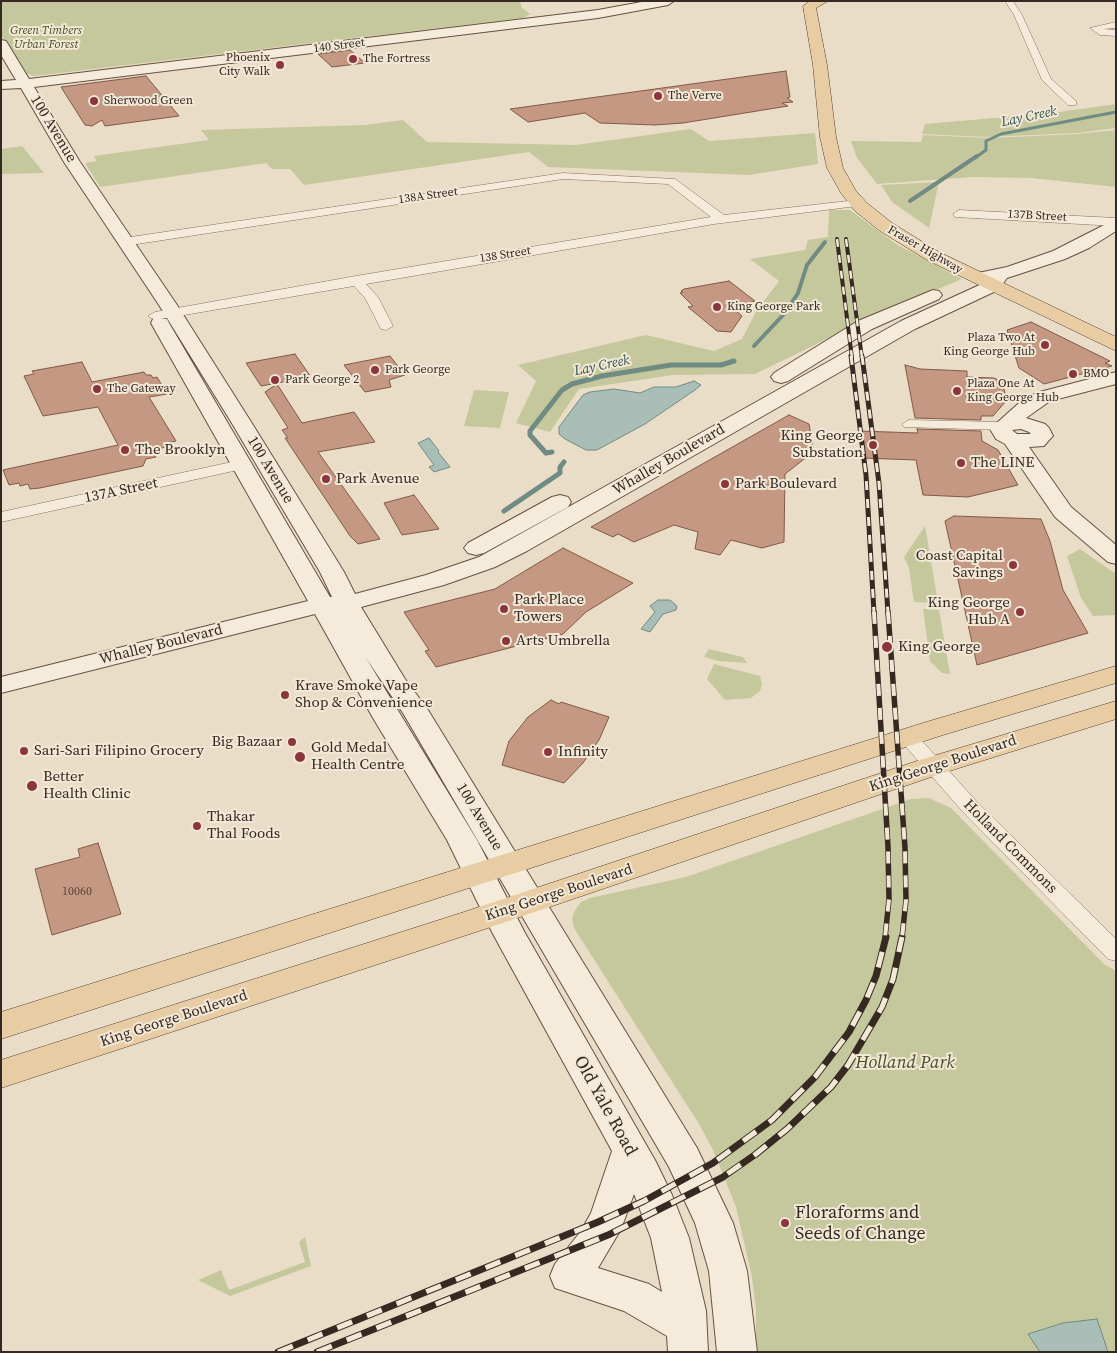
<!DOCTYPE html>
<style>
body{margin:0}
#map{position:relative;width:1117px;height:1353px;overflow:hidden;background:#eaddc8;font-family:"Source Serif 4",serif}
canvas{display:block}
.frame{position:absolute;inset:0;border:2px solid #362921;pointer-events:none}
</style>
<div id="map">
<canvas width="1117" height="1353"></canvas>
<div class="frame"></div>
</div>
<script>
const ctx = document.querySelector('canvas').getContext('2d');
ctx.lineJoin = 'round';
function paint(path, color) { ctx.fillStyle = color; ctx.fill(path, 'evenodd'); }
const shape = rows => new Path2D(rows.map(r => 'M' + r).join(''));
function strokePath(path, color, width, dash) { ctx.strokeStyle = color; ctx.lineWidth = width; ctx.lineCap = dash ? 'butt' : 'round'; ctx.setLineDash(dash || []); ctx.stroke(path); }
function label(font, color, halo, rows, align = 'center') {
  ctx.font = font + ' "Source Serif 4",serif'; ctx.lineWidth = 4; ctx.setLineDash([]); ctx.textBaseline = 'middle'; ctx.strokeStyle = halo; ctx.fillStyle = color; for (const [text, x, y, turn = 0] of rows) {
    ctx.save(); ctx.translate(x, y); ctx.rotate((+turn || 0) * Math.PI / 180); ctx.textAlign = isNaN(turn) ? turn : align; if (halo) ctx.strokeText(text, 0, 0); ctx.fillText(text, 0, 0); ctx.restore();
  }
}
const green = shape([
 [1,1,520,1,522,8,530,14,523,18,34,76,24,73,1,35],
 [1116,104,1116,128,1077,133,987,137,922,134,925,124,1052,113],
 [403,120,427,142,576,145,691,129,709,141,815,133,818,164,749,175,548,167,529,152,304,185,290,169,272,169,266,163,100,187,85,163,97,161,94,156,209,140,201,130,365,125],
 [1116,130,1116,187,1031,178,973,177,877,184,857,158,851,141,921,142,923,135,989,138,1077,134],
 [22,146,44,173,1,174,1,149],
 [939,182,929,228,892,202,881,185],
 [829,210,850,210,896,244,962,279,880,313,755,374,673,375,579,389,550,432,516,423,536,381,518,365,646,335,714,351,742,339,757,310,779,281,750,259,805,250,808,240,828,237],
 [474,390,509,392,500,428,464,426],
 [925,526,938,603,914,602,909,568,904,557],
 [1080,549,1116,574,1116,615,1093,616,1081,598,1067,556],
 [923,609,939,610,950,674,942,673,930,661],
 [709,649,743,657,747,663,718,661,704,657],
 [714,664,760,676,762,685,760,691,751,698,725,700,707,679],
 [929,798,951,808,1104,964,1116,971,1116,1352,756,1352,756,1310,752,1277,736,1207,713,1150,699,1124,574,928,572,919,574,912,581,902,590,898,686,877,911,799],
 [305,1237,311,1266,230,1296,198,1280,221,1270,229,1290,305,1262,299,1242]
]);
const water = shape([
 [694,381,701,385,695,390,645,424,597,450,586,450,565,439,559,434,559,427,583,395,590,392,614,389,640,393,654,387,676,387,694,381],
 [429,438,439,451,438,452,450,467,434,472,429,467,434,465,418,443,429,438],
 [658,600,670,600,677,606,676,610,663,614,650,632,641,629,655,612,650,606,658,600],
 [1097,1319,1108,1352,1040,1352,1028,1334,1063,1323,1097,1319]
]);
const streamFar2 = shape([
 [975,158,986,150,986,141,1001,134,1116,112]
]);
const streamFar1 = shape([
 [910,201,977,156],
 [754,346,785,313,798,293,807,265,825,242]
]);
const stream = shape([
 [552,452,546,453,530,435,530,431,562,390,572,384,602,376,671,365,721,365,734,361],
 [504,511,560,473,560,467,564,462]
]);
const building = shape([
 [350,50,365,63,332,67,318,54,350,50],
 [786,71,790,97,787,98,793,102,782,103,788,106,683,123,655,125,600,123,585,113,528,122,510,109,786,71],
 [146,76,179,116,105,126,102,120,92,126,85,125,61,87,146,76],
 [729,281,755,301,751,302,753,304,749,305,751,306,734,309,742,316,731,332,717,331,688,307,693,306,680,293,683,292,681,291,684,289,729,281],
 [1031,322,1110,361,1105,363,1112,366,1044,384,1019,368,1007,330,1031,322],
 [295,354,311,377,261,386,246,363,295,354],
 [390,356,405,375,389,380,391,387,365,392,344,365,390,356],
 [82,362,92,382,144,372,146,375,151,375,153,378,157,377,167,394,149,397,176,441,167,443,169,446,155,450,156,451,153,452,156,457,146,459,143,466,40,488,30,489,28,484,20,486,19,483,9,485,3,470,118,445,98,407,43,416,24,376,34,374,32,371,82,362],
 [905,365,920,369,967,371,967,377,994,378,1002,382,1007,400,993,416,981,416,981,420,915,418,905,365],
 [277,384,302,423,354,412,375,442,318,452,380,539,358,544,350,536,285,438,288,438,282,430,288,428,265,392,277,384],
 [789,415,809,424,813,448,812,453,785,474,784,542,762,548,731,540,720,555,695,549,698,532,674,525,634,542,618,534,613,537,591,527,789,415],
 [917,429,981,431,982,441,998,450,1018,485,968,497,923,495,916,460,862,458,859,431,918,433,917,429],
 [414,495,439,529,402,535,384,503,414,495],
 [954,516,1041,519,1050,541,1063,590,1088,633,977,665,945,521,954,516],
 [563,548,633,583,586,612,563,634,436,667,425,651,429,650,404,612,495,589,563,548],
 [551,700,559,704,561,702,609,717,599,740,583,763,564,783,502,765,509,741,528,717,551,700],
 [98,843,121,914,52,935,35,869,80,857,78,849,98,843]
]);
const street = shape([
 [1005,1,1013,1,1022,15,1051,79,1076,101,1076,105,1068,105,1042,80,1014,15,1005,1],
 [1116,22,1116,28,1103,29,1116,30,1116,36,1100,35,1090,28,1116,22],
 [563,173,675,179,724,215,857,200,863,203,857,206,714,224,366,284,378,297,393,326,386,330,381,329,365,298,354,286,155,320,148,316,155,312,356,276,711,217,668,184,563,179,124,246,118,242,124,238,563,173],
 [959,210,1116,218,1116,226,955,217,953,214,959,210],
 [909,420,1003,422,1010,426,1003,430,904,427,902,424,909,420],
 [241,460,247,462,249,465,247,468,1,522,1,512,241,460],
 [908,731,915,733,977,802,1116,939,1116,961,1108,959,963,812,901,741,898,737,901,733,908,731]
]);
const secondary = shape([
 [647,1,674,1,668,5,598,18,34,87,80,162,177,305,253,425,344,572,355,594,426,575,479,557,901,321,986,282,978,281,975,277,978,273,1007,267,1053,251,1116,219,1116,231,1089,248,1065,259,1007,278,998,290,915,329,527,551,495,567,444,585,361,607,405,679,428,710,697,1148,733,1223,747,1271,757,1352,717,1352,709,1271,695,1223,669,1167,403,713,366,658,477,840,525,933,656,1162,672,1195,689,1238,706,1311,708,1352,668,1352,667,1336,624,1311,555,1288,550,1276,555,1264,581,1231,591,1213,612,1151,493,934,447,840,373,718,315,614,1,693,1,677,308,601,151,323,153,319,167,319,169,323,330,597,332,597,320,572,233,425,159,305,64,162,21,88,1,89,1,81,16,80,1,55,1,40,6,41,29,79,598,10,647,1],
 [634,1194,651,1238,662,1292,649,1284,598,1268,621,1229,634,1194],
 [933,290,939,291,942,295,939,299,872,329,788,381,781,383,774,381,771,377,774,373,858,321,933,290],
 [1116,372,1116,384,1050,401,1026,418,1045,424,1049,428,1053,436,1049,440,1044,446,1029,447,1071,507,1116,545,1116,564,1108,562,1055,517,1005,444,996,439,990,429,1019,403,1036,393,1116,372],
 [1021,429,1029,432,1031,434,1017,434,1012,430,1021,429],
 [560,495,568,497,571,502,568,507,484,553,476,555,468,553,464,548,468,543,552,497,560,495]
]);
const primary = shape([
 [810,1,828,1,816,8,827,65,836,137,843,168,856,191,867,203,892,223,939,252,1116,337,1116,351,927,260,880,231,855,211,841,193,827,168,820,137,813,65,803,6,810,1],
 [1116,666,1116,683,943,735,1,1039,1,1012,923,723,1116,666],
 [1116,701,1116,719,943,773,485,929,1,1088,1,1060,461,913,923,759,1116,701]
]);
const railFar3 = shape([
 [837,239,852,358],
 [846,239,862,358]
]);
const railFar2 = shape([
 [851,356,866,475,874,613],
 [862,356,879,483,888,613]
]);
const railFar1 = shape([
 [874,612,888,847,889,899,885,938],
 [888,612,905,848,906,900,902,938]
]);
const rail = shape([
 [278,1352,598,1222,644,1201,713,1163,772,1120,815,1077,849,1032,866,1000,876,976,886,937],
 [317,1352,608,1235,723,1177,756,1154,787,1129,831,1087,848,1065,882,1007,893,979,902,937]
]);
const markers = [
 [353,59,5,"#8c353d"],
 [280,65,5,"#8c353d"],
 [658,96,5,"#8c353d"],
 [94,101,5,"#8c353d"],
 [717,307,5,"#8c353d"],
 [1045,345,5,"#8c353d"],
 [375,370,5,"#8c353d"],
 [1073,374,5,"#8c353d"],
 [275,380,5,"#8c353d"],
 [97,389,5,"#8c353d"],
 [957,391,5,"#8c353d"],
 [873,445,5,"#8c353d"],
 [125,450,5,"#8c353d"],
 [961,463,5,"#8c353d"],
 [326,479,5,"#8c353d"],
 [725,484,5,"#8c353d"],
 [1013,565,5,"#8c353d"],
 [504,609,5,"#8c353d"],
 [1020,612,5,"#8c353d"],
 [506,641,5,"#8c353d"],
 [887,647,6,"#8c353d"],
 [285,695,5,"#8c353d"],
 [292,742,5,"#8c353d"],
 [24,751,5,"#8c353d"],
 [548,752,5,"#8c353d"],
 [300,757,6,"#8c353d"],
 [32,786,6,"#8c353d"],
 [197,826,5,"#8c353d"],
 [785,1223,5,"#8c353d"]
];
const farParknames = [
 ["Green Timbers",46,31],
 ["Urban Forest",46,45]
];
const farStreetnames = [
 ["140 Street",339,46,-7],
 ["138A Street",428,196,-8],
 ["137B Street",1037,216,3],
 ["Fraser Highway",925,250,30],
 ["138 Street",505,255,-9]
];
const farPoinames = [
 ["Phoenix",270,58,"right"],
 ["City Walk",270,72,"right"],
 ["The Fortress",363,59],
 ["The Verve",668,96],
 ["Sherwood Green",104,101],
 ["King George Park",727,307],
 ["Plaza Two At",1035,338,"right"],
 ["King George Hub",1035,352,"right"],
 ["Park George",385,370],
 ["BMO",1083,374],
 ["Park George 2",285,380],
 ["Plaza One At",967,384],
 ["King George Hub",967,398],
 ["The Gateway",107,389]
];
const numberNames = [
 ["10060",77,892]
];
const farWaternames = [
 ["Lay Creek",1029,117,-12],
 ["Lay Creek",602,366,-12]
];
const streetNames = [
 ["100 Avenue",53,129,59],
 ["Whalley Boulevard",669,460,-30],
 ["100 Avenue",270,470,59],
 ["137A Street",121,491,-12],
 ["Whalley Boulevard",161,645,-14],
 ["King George Boulevard",943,764,-18],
 ["100 Avenue",479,817,59],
 ["Holland Commons",1010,847,45],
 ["King George Boulevard",559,893,-18],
 ["King George Boulevard",174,1019,-18]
];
const poiNames = [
 ["King George",863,436,"right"],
 ["Substation",863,453,"right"],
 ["The Brooklyn",135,450],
 ["The LINE",971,463],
 ["Park Avenue",336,479],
 ["Park Boulevard",735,484],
 ["Coast Capital",1003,556,"right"],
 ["Savings",1003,573,"right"],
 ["Park Place",514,600],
 ["Towers",514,617],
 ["King George",1010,603,"right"],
 ["Hub A",1010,620,"right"],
 ["Arts Umbrella",516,641],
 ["King George",898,647],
 ["Krave Smoke Vape",295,686],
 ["Shop & Convenience",295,703],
 ["Big Bazaar",282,742,"right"],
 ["Gold Medal",311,748],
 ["Health Centre",311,765],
 ["Sari-Sari Filipino Grocery",34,751],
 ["Infinity",558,752],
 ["Better",43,777],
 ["Health Clinic",43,794],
 ["Thakar",207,817],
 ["Thal Foods",207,834]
];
const nearParknames = [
 ["Holland Park",905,1063]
];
const nearStreetnames = [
 ["Old Yale Road",605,1106,61]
];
const nearPoinames = [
 ["Floraforms and",795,1213],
 ["Seeds of Change",795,1234]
];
paint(green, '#c5c79d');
paint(water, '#a8beb6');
strokePath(water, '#708c82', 1);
strokePath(streamFar2, '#708c82', 3);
strokePath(streamFar1, '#708c82', 4);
strokePath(stream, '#708c82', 5);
paint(building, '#c49882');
strokePath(building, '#805947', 1);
strokePath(street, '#846f5f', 1);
strokePath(secondary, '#655142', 2);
strokePath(primary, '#523f32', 1);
paint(street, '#f5ebda');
paint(secondary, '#f5ebda');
paint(primary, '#e8cda4');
strokePath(railFar3, '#362921', 4);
strokePath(railFar2, '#362921', 5);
strokePath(railFar1, '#362921', 5.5);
strokePath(rail, '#362921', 7);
strokePath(railFar3, '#f2e8d6', 2.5, [8]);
strokePath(railFar2, '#f2e8d6', 3, [9]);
strokePath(railFar1, '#f2e8d6', 4, [12]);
strokePath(rail, '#f2e8d6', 5, [16]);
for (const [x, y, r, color] of markers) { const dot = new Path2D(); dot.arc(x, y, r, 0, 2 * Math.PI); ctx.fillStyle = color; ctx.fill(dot); strokePath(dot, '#f2e8d6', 2); }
label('italic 12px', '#49502a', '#f2e8d6', farParknames);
label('12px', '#362921', '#f2e8d6', farStreetnames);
label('12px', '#362921', '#f2e8d6', farPoinames, 'left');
label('12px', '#5a4539', null, numberNames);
label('italic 14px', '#32544f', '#f2e8d6', farWaternames);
label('15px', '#362921', '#f2e8d6', streetNames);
label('15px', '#362921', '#f2e8d6', poiNames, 'left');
label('italic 18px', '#49502a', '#f2e8d6', nearParknames);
label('18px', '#362921', '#f2e8d6', nearStreetnames);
label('18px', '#362921', '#f2e8d6', nearPoinames, 'left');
</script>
